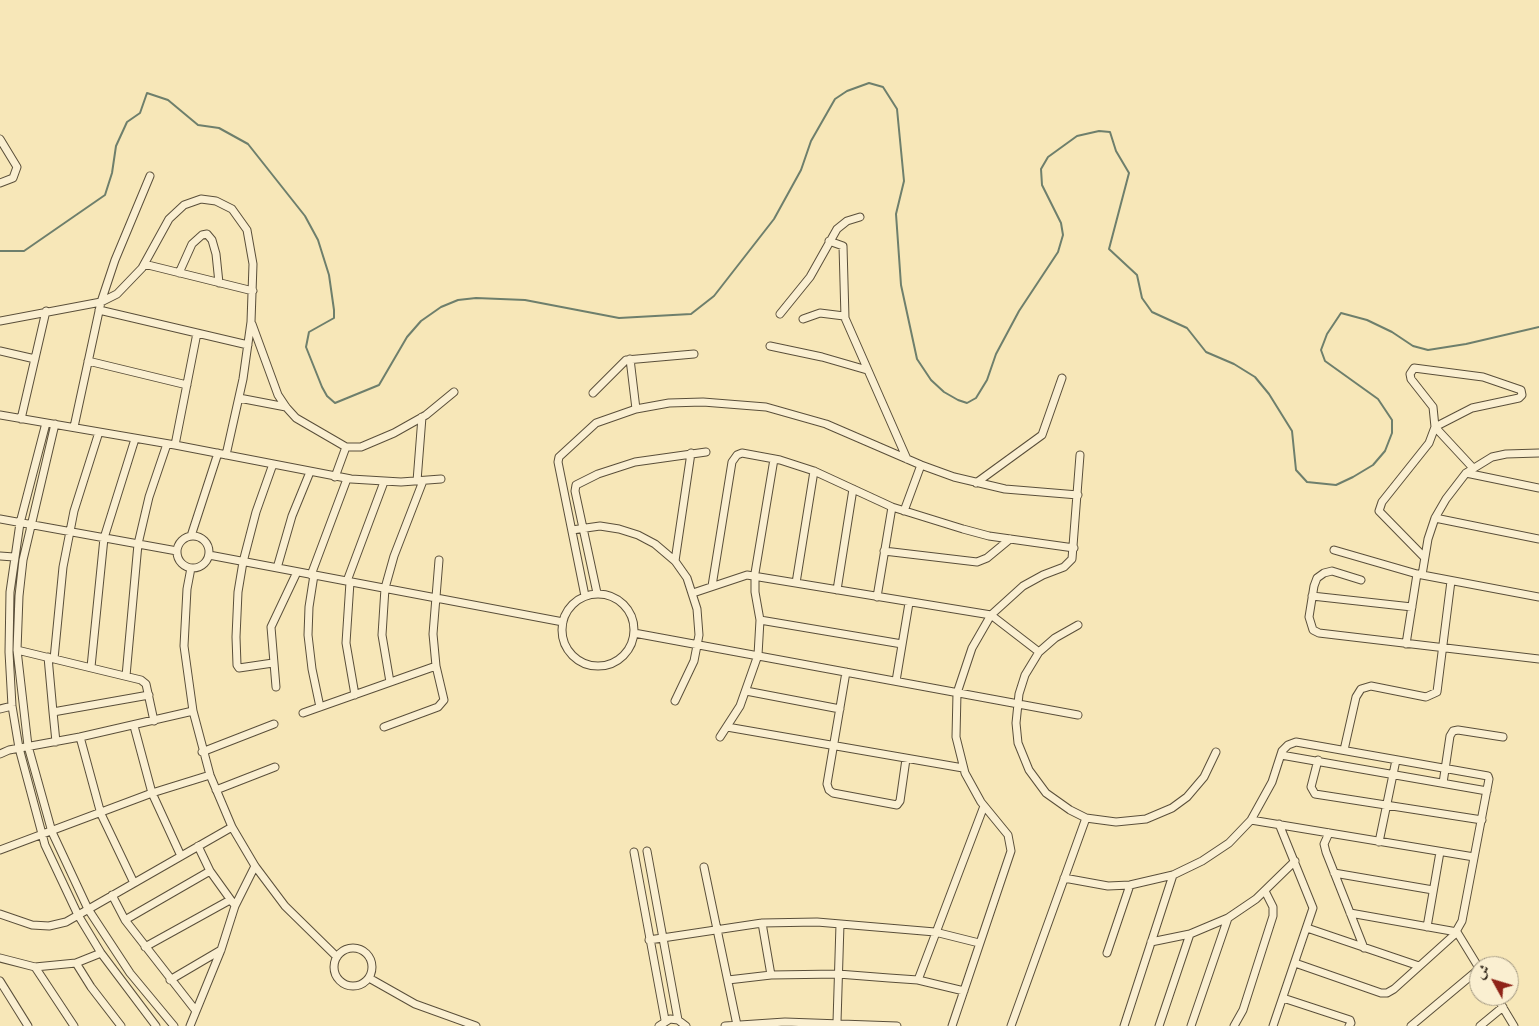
<!DOCTYPE html>
<meta charset="utf-8">
<style>
body{margin:0}
#map{position:relative;width:1539px;height:1026px;overflow:hidden;background:#f7e7b8;font-family:Cardo,Amiri,serif}
canvas{display:block}
.north{position:absolute;left:1469px;top:956px;width:50px;height:50px;box-sizing:border-box;background:#faefd1;border:1px solid #a59b84;border-radius:50%;rotate:309deg;font-size:14px;font-weight:700;line-height:20px;text-align:center;color:#261c10}
.north::after{content:'';display:block;margin:auto;width:18px;height:22px;background:#8f2418;clip-path:polygon(50% 0,100% 100%,50% 72%,0 100%)}
</style>
<div id="map">
<canvas width="1539" height="1026"></canvas>
<div class="north">ش</div>
</div>
<script>
const ctx = document.querySelector('canvas').getContext('2d');
ctx.lineJoin = 'round';
const shape = rows => new Path2D(rows.map(r => 'M' + r).join(''));
function strokePath(path, color, width, dash) { ctx.strokeStyle = color; ctx.lineWidth = width; ctx.lineCap = dash ? 'butt' : 'round'; ctx.setLineDash(dash || []); ctx.stroke(path); }
const stream = shape([
 [0,251,24,251,105,195,112,173,116,146,127,122,140,113,147,93,168,100,198,125,219,128,248,144,305,216,318,240,329,275,334,310,334,318,309,332,306,347,322,387,327,396,335,403,379,385,407,337,421,321,441,307,458,300,476,298,525,300,619,318,691,314,714,296,774,219,801,170,811,141,835,99,847,91,869,83,883,87,897,109,904,181,896,214,901,285,917,359,931,380,944,392,958,400,967,403,976,398,987,380,996,354,1019,311,1058,252,1063,235,1061,223,1042,185,1041,169,1048,157,1077,136,1099,131,1110,132,1116,151,1129,173,1109,249,1137,275,1142,298,1152,312,1187,328,1206,352,1234,364,1255,377,1269,394,1292,431,1296,470,1307,482,1336,485,1353,477,1373,465,1385,451,1392,433,1392,420,1378,399,1325,361,1321,350,1327,334,1341,313,1367,320,1392,332,1413,346,1428,350,1466,344,1539,327]
]);
const minor = shape([
 [0,139,17,167,13,178,0,183],
 [829,241,843,246,845,318,907,459],
 [144,264,253,291],
 [179,273,192,244,202,235,207,234,212,240,216,254,219,283],
 [99,310,248,345],
 [780,314,810,277,837,229,847,221,860,217],
 [803,319,820,313,844,316],
 [0,321,101,302,115,260,150,176],
 [252,324,278,395,286,407,296,418,346,447,361,447,394,433,426,415,454,392],
 [770,346,822,357,867,370],
 [0,351,35,359],
 [630,359,636,409],
 [88,361,187,385],
 [593,393,626,360,694,354],
 [239,398,286,407],
 [0,415,175,445,351,479,401,482,441,479],
 [21,419,46,311],
 [46,423,20,523,10,592,9,652,12,706,19,748,45,845,78,915,101,953,156,1026],
 [55,424,23,560,19,596,17,650,28,746,52,832,88,909,130,973,174,1026],
 [74,427,101,302,117,294,142,268,169,219,184,205,201,199,216,201,232,209,247,230,253,264,251,322,243,379,226,455],
 [175,445,197,333],
 [1466,473,1539,488],
 [335,477,346,447],
 [417,481,422,417],
 [976,483,1042,435,1062,378],
 [904,511,921,465],
 [1435,518,1539,539],
 [0,519,177,551],
 [572,530,600,526,619,529,638,535,655,544,675,561,687,578,697,609,699,635,694,661,675,701],
 '177 552a16 16 0 1 1 32 0a16 16 0 1 1-32 0Z',
 [191,536,218,453],
 [1334,550,1417,574,1539,597],
 [884,551,977,562,987,558,1010,539],
 [209,555,563,622],
 [0,556,14,557],
 [1424,557,1379,511,1382,502,1429,443,1435,427,1433,407,1411,379,1410,374,1414,368,1483,377,1521,390,1522,395,1519,398,1472,408,1435,427,1473,468],
 [675,561,691,453],
 [191,568,187,589,184,646,193,711,210,775,232,827,255,866,285,906,337,957],
 [277,568,292,516,310,472],
 [311,575,347,479],
 [314,575,309,607,308,635,312,669,320,707],
 [1422,575,1428,539,1435,518,1446,499,1466,473,1492,457,1506,454,1539,453],
 [1361,580,1332,571,1324,573,1317,578,1314,586,1309,617,1313,630,1319,633,1539,659],
 [347,581,384,482],
 [350,582,346,643,355,695],
 [796,583,814,471],
 [712,586,732,462,737,455,742,453,780,460,814,471,892,507,963,529,989,536,1074,548],
 [837,590,853,489],
 [597,593,575,491,576,485,598,474,635,462,706,452],
 [693,593,747,575,991,615,1039,652],
 '562 630a36 36 0 1 1 72 0a36 36 0 1 1-72 0Z',
 [585,596,558,462,559,457,596,423,636,409,669,403,703,402,766,407,826,424,921,465,954,477,1005,489,1078,495],
 [1312,596,1412,607],
 [877,597,892,507],
 [760,620,902,644],
 [1078,625,1055,638,1039,652,1025,675,1019,694,1016,723,1018,743,1029,770,1046,793,1070,810,1086,818,1116,822,1146,819,1172,808,1187,797,1204,777,1216,752],
 [634,633,1078,715],
 [1406,644,1417,574],
 [17,650,141,680,146,684,154,721],
 [48,657,53,712],
 [54,659,63,567,74,511,99,432],
 [273,663,239,668,237,665,236,637,238,592,243,562,256,512,273,464],
 [91,667,104,538,135,439],
 [846,672,827,784,829,790,833,793,897,805,900,801,906,759],
 [126,676,138,544,149,497,167,444],
 [896,681,909,603],
 [390,682,382,635,385,588,394,556,423,481],
 [276,687,271,627,297,572],
 [746,691,840,709],
 [0,709,12,706],
 [303,713,436,666],
 [134,726,152,793,181,856],
 [384,727,438,707,444,700,436,666,433,634,439,560],
 [727,727,963,768],
 [80,737,101,814,134,883],
 [720,737,740,706,758,655,760,620,755,592,755,573,774,459],
 [56,742,53,712,149,695],
 [1344,750,1356,697,1361,689,1371,686,1426,697,1437,692,1451,581],
 [202,752,274,724],
 [0,754,9,750,80,737,193,711],
 [1281,755,1487,791],
 [1318,760,1311,787,1315,794,1482,820],
 [1443,783,1450,736,1453,731,1458,730,1503,737],
 [216,790,275,767],
 [1251,820,1474,857],
 [1329,833,1324,844,1326,852,1364,948],
 [1379,842,1396,760],
 [198,846,210,871,233,903],
 [0,850,152,793,210,775],
 [647,851,678,1020],
 [634,852,665,1020],
 [704,867,737,1025],
 [1334,873,1433,890],
 [1064,878,1108,886,1130,885,1173,875,1202,861,1229,843,1251,820,1272,782,1282,751,1288,745,1296,742,1488,776,1489,779,1462,921,1454,935,1394,989,1387,993,1381,993,1295,963],
 [112,895,125,920,196,1011],
 [1350,913,1457,932,1479,968],
 [0,914,32,925,49,926,66,922,232,827],
 [125,920,210,871],
 [762,923,771,975,838,974,889,978,918,980,964,991],
 [1427,927,1440,852],
 [1307,928,1419,966],
 [649,940,762,923,817,922,935,932,979,943],
 [1151,942,1190,934,1228,918,1256,899,1295,861],
 [145,947,230,900],
 '334 967a19 19 0 1 1 38 0a19 19 0 1 1-38 0Z',
 [1107,953,1130,885],
 [0,958,35,967,76,963,101,953],
 [76,963,91,987,121,1026],
 [35,967,74,1026],
 [369,978,415,1004,476,1026],
 [170,980,221,950],
 [728,980,771,975],
 [918,980,984,806],
 [0,981,28,1026],
 [1496,996,1514,1026],
 [1283,998,1350,1020,1351,1023,1349,1026],
 [837,1022,840,924],
 [190,1026,221,950,235,906,255,866],
 [659,1026,670,1019,678,1020,686,1026],
 [725,1026,785,1022,897,1026],
 [952,1026,1011,851,1008,835,981,802,965,773,956,737,957,693,972,648,991,615,1023,586,1043,575,1064,567,1072,559,1080,455],
 [1011,1026,1086,818],
 [1124,1026,1173,875],
 [1159,1026,1190,934],
 [1191,1026,1228,918],
 [1234,1026,1243,1010,1273,916,1273,907,1265,891],
 [1273,1026,1313,908,1279,824],
 [1411,1026,1479,969],
 [1480,1026,1503,1007]
]);
strokePath(stream, '#6e7f6c', 2);
strokePath(minor, '#5a4f3a', 9);
strokePath(minor, '#faefd1', 7);
</script>
